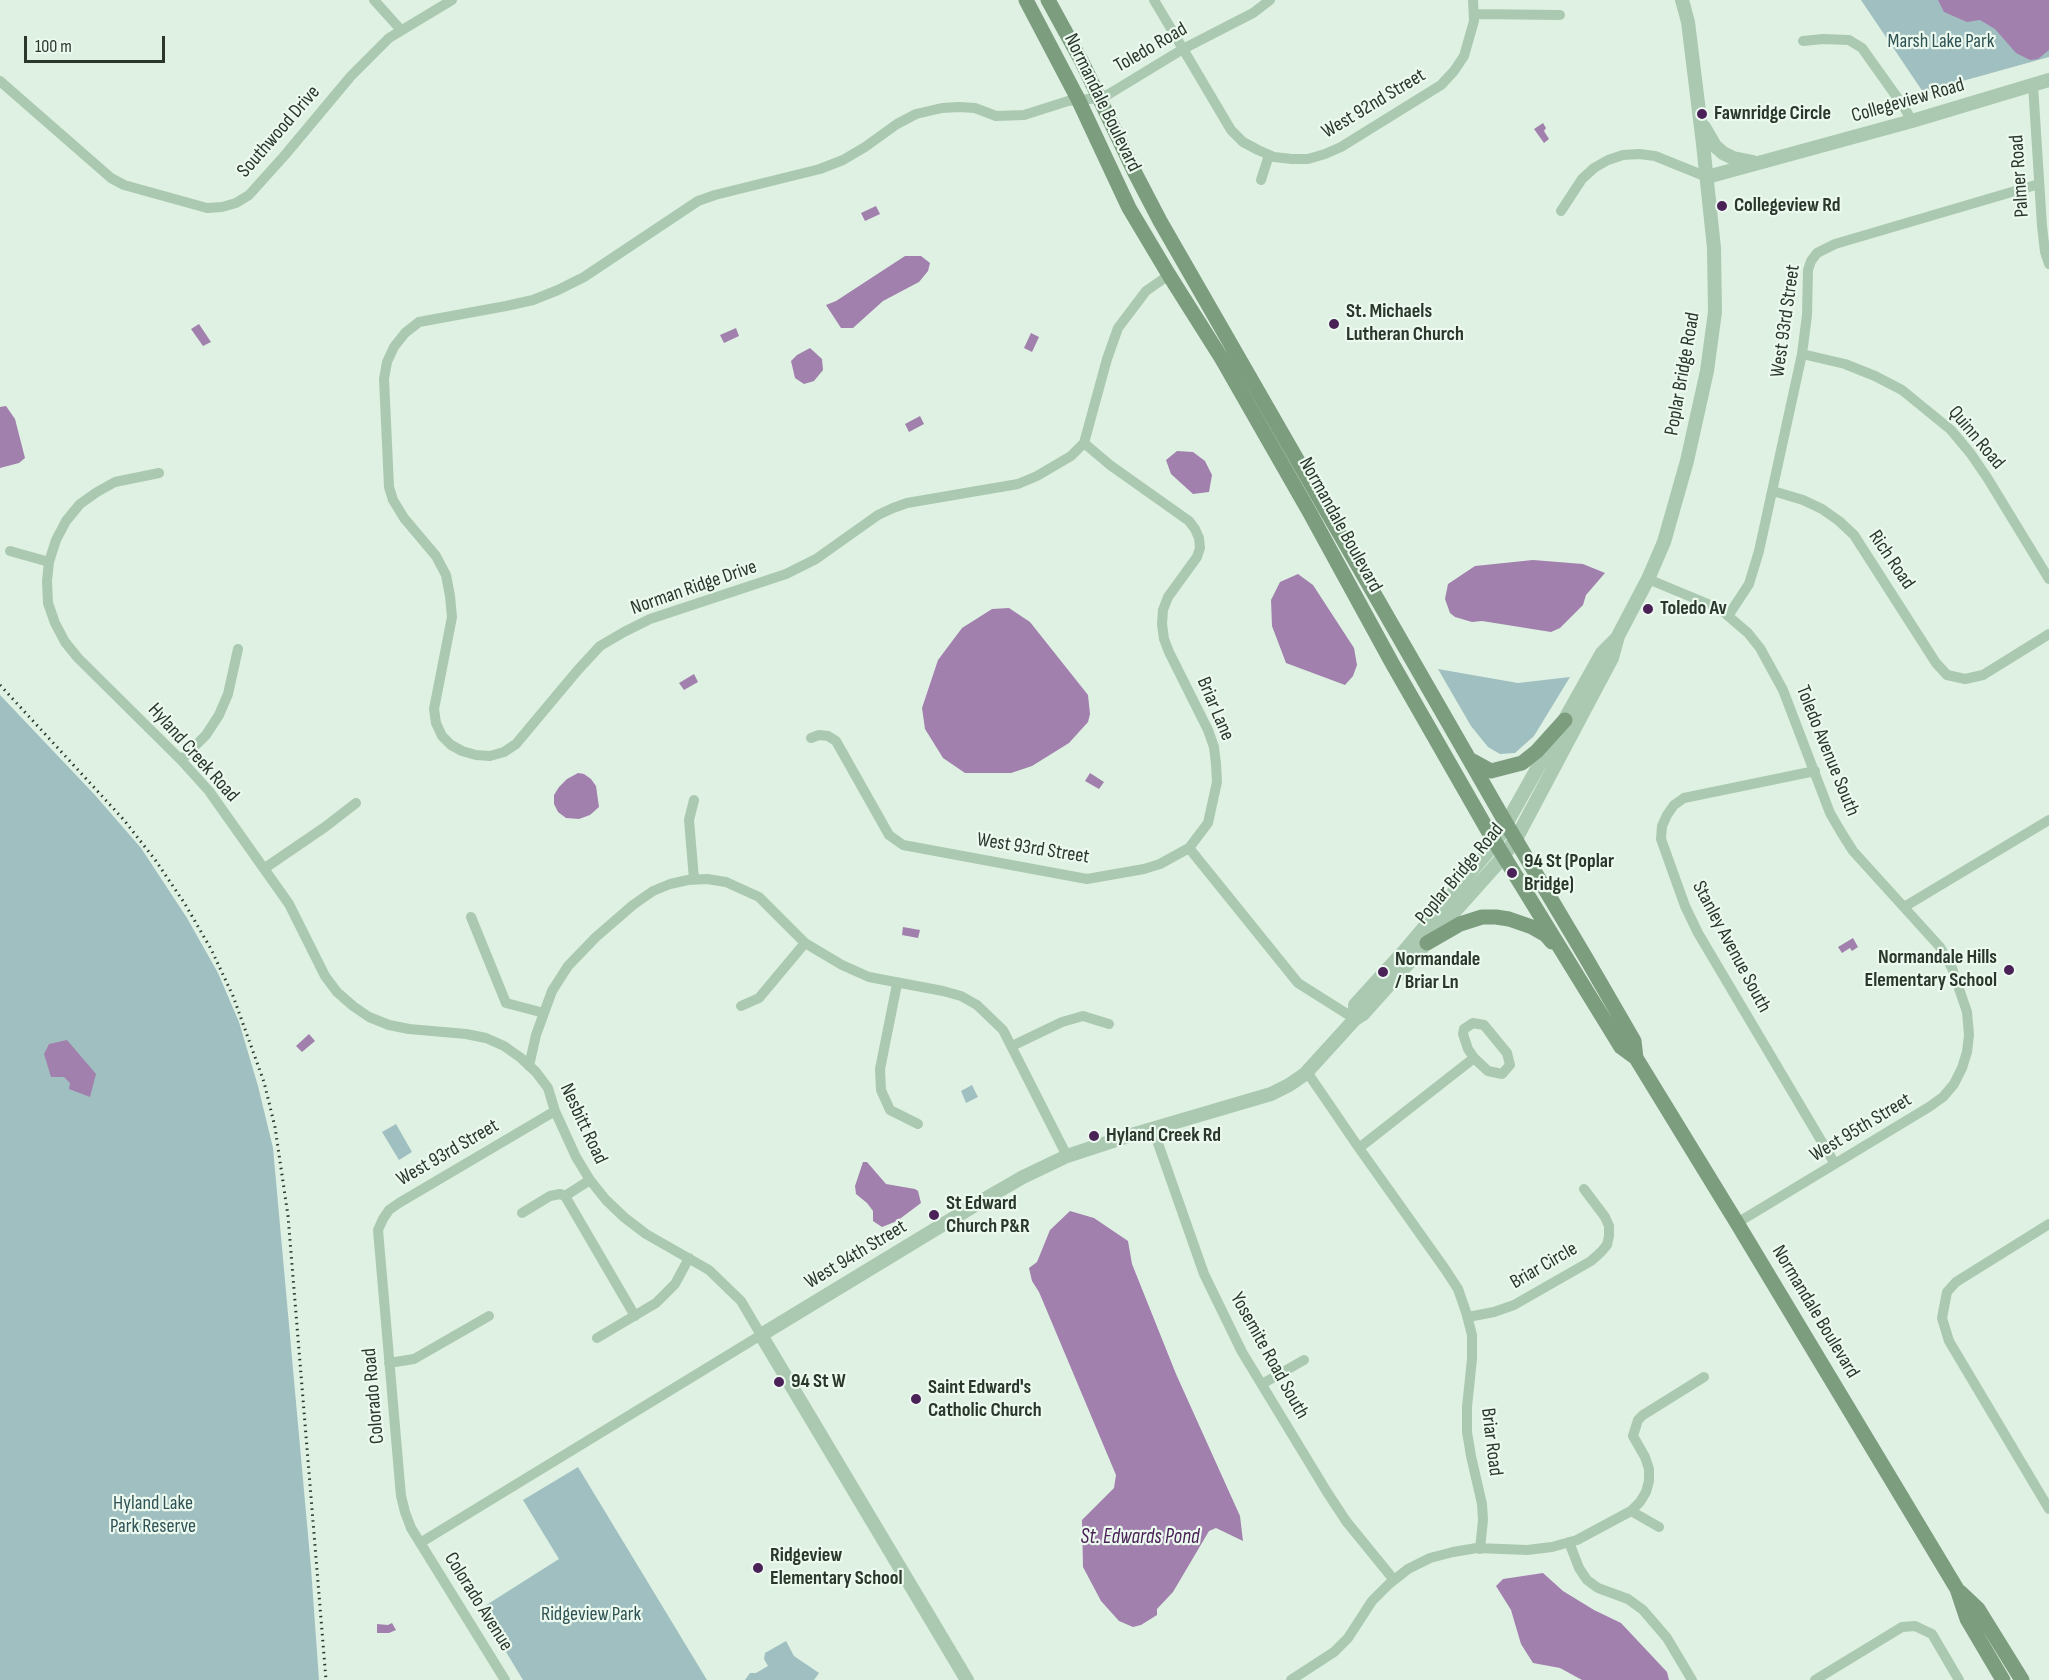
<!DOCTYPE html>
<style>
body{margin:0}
#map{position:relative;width:2049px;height:1680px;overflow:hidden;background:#dff1e3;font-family:"Sofia Sans Condensed",sans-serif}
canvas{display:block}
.scale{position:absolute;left:24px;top:36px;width:141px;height:27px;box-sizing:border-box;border:3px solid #2a372a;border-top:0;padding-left:8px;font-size:18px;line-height:21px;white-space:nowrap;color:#2a372a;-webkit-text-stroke:4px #ebf9ef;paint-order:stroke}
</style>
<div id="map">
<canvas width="2049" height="1680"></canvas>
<div class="scale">100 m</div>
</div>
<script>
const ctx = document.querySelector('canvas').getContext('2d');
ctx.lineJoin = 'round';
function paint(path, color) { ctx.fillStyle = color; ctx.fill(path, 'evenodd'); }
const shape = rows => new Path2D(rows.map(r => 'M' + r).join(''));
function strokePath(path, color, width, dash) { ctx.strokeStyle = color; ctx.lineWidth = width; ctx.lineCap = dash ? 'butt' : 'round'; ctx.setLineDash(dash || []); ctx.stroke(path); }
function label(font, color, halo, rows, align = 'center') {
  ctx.font = font + ' "Sofia Sans Condensed",sans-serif'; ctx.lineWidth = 4.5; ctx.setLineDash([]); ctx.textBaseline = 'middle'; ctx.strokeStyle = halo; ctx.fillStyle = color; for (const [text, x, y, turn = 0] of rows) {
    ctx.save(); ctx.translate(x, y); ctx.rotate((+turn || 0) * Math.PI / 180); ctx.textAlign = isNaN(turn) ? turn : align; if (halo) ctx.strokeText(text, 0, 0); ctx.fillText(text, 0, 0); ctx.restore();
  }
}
const green = shape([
 [1861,0,2049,0,2049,57,1923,92],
 [1438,669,1518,683,1570,677,1534,736,1515,753,1500,754,1488,747,1471,726],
 [0,695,94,794,141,848,187,918,218,973,239,1022,258,1086,273,1148,311,1568,319,1680,0,1680],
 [972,1085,978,1097,966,1103,961,1091],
 [396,1124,412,1152,399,1160,382,1132],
 [578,1467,707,1680,523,1680,480,1609,559,1559,523,1500],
 [786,1641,794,1656,819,1673,814,1680,745,1680,750,1673,756,1673,768,1666,764,1659,765,1653]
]);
const water = shape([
 [1938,0,2049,0,2049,50,2038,59,2030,60,2016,53,1995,29,1980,20,1967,22,1944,12],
 [1543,123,1546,128,1544,131,1549,139,1544,143,1534,129],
 [876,206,880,214,865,221,861,213],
 [905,256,921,256,930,263,928,271,919,282,883,301,853,328,841,328,826,305,836,301],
 [199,324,211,342,203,346,191,329],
 [736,328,739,336,724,343,720,335],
 [1031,333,1039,337,1032,352,1024,348],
 [810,348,822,359,823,370,814,381,804,384,795,378,791,361,797,355],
 [6,406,15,419,25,458,19,463,0,468,0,407],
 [920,416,924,424,909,432,905,424],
 [1177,451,1193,452,1205,461,1212,475,1209,492,1193,494,1171,474,1166,460],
 [1533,560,1583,564,1605,573,1586,595,1583,605,1560,628,1551,632,1482,621,1472,622,1455,617,1450,613,1445,599,1448,584,1475,566],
 [1298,574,1313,585,1354,648,1357,665,1353,676,1345,685,1286,663,1272,626,1271,600,1280,582],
 [1009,608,1030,622,1088,695,1090,714,1088,722,1069,743,1032,766,1011,773,965,773,943,758,925,729,922,708,938,660,962,628,992,609],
 [694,674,698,682,684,690,679,683],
 [578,773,584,774,591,779,596,786,599,807,590,815,579,819,566,818,558,812,554,804,554,795,559,787,567,779],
 [1090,773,1104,782,1099,789,1085,781],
 [903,927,920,930,918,938,902,935],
 [1853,938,1858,947,1852,951,1850,948,1842,953,1838,947],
 [309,1034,315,1041,302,1052,296,1046],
 [67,1040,96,1074,90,1097,69,1089,70,1083,64,1077,51,1077,44,1054,49,1044],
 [863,1162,867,1162,886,1184,915,1189,918,1191,921,1203,897,1221,882,1227,873,1221,873,1211,867,1203,856,1194,855,1186],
 [1070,1211,1094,1218,1128,1241,1132,1264,1176,1374,1240,1516,1243,1541,1216,1528,1209,1531,1173,1592,1157,1609,1157,1615,1141,1625,1133,1627,1119,1621,1101,1601,1083,1567,1082,1520,1114,1488,1116,1475,1039,1292,1032,1281,1029,1268,1037,1262,1050,1230],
 [1543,1573,1563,1591,1594,1610,1621,1623,1667,1672,1669,1680,1582,1680,1560,1668,1533,1663,1521,1644,1511,1610,1496,1586,1503,1579],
 [392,1623,396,1630,389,1633,377,1633,377,1624,388,1625]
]);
const minor = shape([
 [374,0,401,30],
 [1154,0,1231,130,1243,142,1258,150,1274,157,1292,159,1308,159,1325,154,1341,147,1441,85,1454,71,1464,56,1474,21,1473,0],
 [1474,14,1560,15],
 [1803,41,1823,39,1849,40,1862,48,1904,107,1912,121],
 [0,81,111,178,124,185,207,208,222,207,236,203,249,195,285,155,351,76,389,38,452,0],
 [2033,85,2042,226,2045,252,2049,264],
 [1261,180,1269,155],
 [1561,211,1582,179,1594,168,1608,160,1623,155,1639,154,1655,156,1707,177],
 [1169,275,1146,291,1118,328,1107,359,1084,443,1071,456,1037,476,1018,484,907,503,893,508,878,515,816,559,786,574,650,619,624,632,600,646,577,671,516,744,504,752,490,756,476,755,462,751,451,745,442,736,436,723,434,709,452,617,450,596,446,575,436,556,404,518,393,500,389,487,384,379,387,362,394,347,405,333,419,322,506,306,533,300,558,290,584,277,698,201,715,195,820,169,843,160,865,147,897,124,916,114,942,108,959,107,975,108,996,116,1024,115,1068,101,1099,98,1109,94,1183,49,1253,13,1270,0],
 [1802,354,1845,364,1875,376,1902,390,1951,430,1971,454,1988,479,2049,579],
 [1084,443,1110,465,1189,521,1195,529,1199,538,1200,548,1197,557,1168,597,1163,610,1162,624,1164,639,1169,652,1208,730,1214,747,1216,764,1217,782,1208,823,1189,848,1298,983,1355,1019],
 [159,473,115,482,97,492,80,504,66,521,56,540,49,562,47,581,48,603,55,623,65,642,78,658,181,760,209,791,289,904,325,976,337,992,353,1006,369,1017,389,1025,409,1029,466,1034,486,1038,504,1046,521,1058,536,1072,548,1088,555,1111,576,1157,590,1180,606,1200,625,1218,646,1234,709,1270,741,1301,761,1335,420,1543],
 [1773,491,1803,500,1822,509,1839,521,1854,535,1936,663,1947,675,1965,679,1983,675,2049,634],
 [10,551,49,562],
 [1648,579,1720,609,1748,633,1760,648,1783,690,1830,813,1841,832,1853,851,1940,947,1952,968,1967,1012,1969,1035,1967,1052,1962,1068,1954,1084,1943,1097,1929,1107,1737,1223],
 [1728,616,1749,584,1759,551,1802,354,1807,315,1808,270,1811,261,1817,253,1835,244,2039,184],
 [811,738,819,735,828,736,836,741,889,835,903,845,1087,879,1144,869,1160,864,1189,848],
 [181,760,206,735,219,715,228,694,238,649],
 [1815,771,1684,798,1674,805,1667,815,1662,826,1661,839,1685,906,1698,933,1835,1164],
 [265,868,325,827,356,803],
 [694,879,689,820,694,800],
 [1904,907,2049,820],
 [471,917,506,1003,544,1013],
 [897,984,880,1069,881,1090,890,1110,918,1124],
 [741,1006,759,998,805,943],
 [1473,1023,1484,1025,1507,1053,1510,1065,1502,1074,1488,1071,1474,1058,1468,1049,1463,1034,1464,1029,1473,1023],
 [1012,1046,1062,1022,1083,1016,1109,1024],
 [529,1066,536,1035,552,991,568,966,596,937,633,905,653,891,670,884,688,880,707,879,726,882,759,897,805,943,842,965,869,977,943,991,961,996,977,1005,1003,1030,1067,1156],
 [1307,1072,1359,1148,1445,1269,1458,1289,1466,1312,1472,1335,1472,1359,1467,1407,1467,1432,1471,1456,1482,1504,1483,1520,1480,1549],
 [1153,1129,1204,1274,1242,1352,1327,1492,1346,1521,1394,1580],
 [1359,1148,1474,1058],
 [565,1196,635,1316],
 [522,1213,550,1196,560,1194,565,1196,590,1180],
 [2049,1224,1956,1282,1947,1292,1942,1318,1949,1341,2049,1509],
 [1468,1317,1494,1312,1514,1305,1591,1261,1601,1252,1607,1245,1609,1236,1609,1226,1605,1217,1584,1189],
 [597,1338,656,1303,675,1284,689,1258],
 [389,1363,414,1359,489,1316],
 [1262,1384,1304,1360],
 [1631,1511,1659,1527],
 [1569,1542,1579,1568,1587,1580,1598,1588,1628,1599,1643,1610,1667,1638,1692,1680],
 [505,1680,411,1528,405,1512,401,1496,378,1230,383,1219,389,1210,399,1203,555,1111],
 [1291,1680,1334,1652,1348,1638,1372,1601,1389,1584,1408,1569,1430,1558,1453,1552,1477,1548,1527,1550,1552,1547,1577,1540,1631,1511,1640,1502,1646,1492,1649,1481,1649,1469,1645,1457,1633,1436,1638,1420,1643,1415,1704,1377],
 [1815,1680,1902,1627,1915,1626,1932,1634,1959,1680]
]);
const tertiary = shape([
 [1704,127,1715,146,1723,153,1733,158,1753,162],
 [1707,177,1912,121,2049,80],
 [1355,1019,1355,1005,1406,949,1496,842,1602,653,1616,639],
 [967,1680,761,1335,990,1196,1023,1177,1067,1156,1128,1136,1271,1094,1289,1085,1305,1074,1355,1019,1363,1014,1497,864,1516,839,1612,658,1618,636,1648,579,1664,542,1687,461,1707,371,1715,312,1714,248,1703,144,1688,22,1682,0]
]);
const secondary = shape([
 [1026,0,1078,99,1129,208,1169,275,1222,359,1310,513,1392,663,1487,829,1621,1047,1636,1058,1737,1223,1957,1589,1967,1619,2003,1680],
 [1048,0,1082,62,1135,173,1160,221,1507,825,1586,958,1634,1041,1636,1058],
 [1473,761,1491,771,1522,763,1537,751,1565,720],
 [1427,943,1460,924,1482,917,1496,917,1509,919,1532,927,1546,935,1552,942],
 [1960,1592,1978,1609,2022,1680]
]);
const rail = shape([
 [0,685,124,820,156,861,185,904,211,949,233,996,264,1082,275,1127,288,1216,326,1680]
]);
const markers = [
 [1702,114,6,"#4a2257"],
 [1722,206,6,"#4a2257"],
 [1334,324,6,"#4a2257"],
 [1648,609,6,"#4a2257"],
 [1512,873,6,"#4a2257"],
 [2009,970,6,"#4a2257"],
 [1383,972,6,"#4a2257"],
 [1094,1136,6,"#4a2257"],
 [934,1215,6,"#4a2257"],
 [779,1382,6,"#4a2257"],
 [916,1399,6,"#4a2257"],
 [758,1568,6,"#4a2257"]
];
const parkNames = [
 ["Marsh Lake Park",1941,42],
 ["Hyland Lake",153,1504],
 ["Park Reserve",153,1527],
 ["Ridgeview Park",591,1615]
];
const streetNames = [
 ["Toledo Road",1151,48,-30],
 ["Collegeview Road",1908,101,-16],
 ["Normandale Boulevard",1102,103,64],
 ["West 92nd Street",1374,104,-31],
 ["Southwood Drive",279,132,-49],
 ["Palmer Road",2020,176,-94],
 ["West 93rd Street",1786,321,-82],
 ["Poplar Bridge Road",1683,374,-80],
 ["Quinn Road",1976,438,50],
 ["Normandale Boulevard",1340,525,61],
 ["Rich Road",1891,560,56],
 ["Norman Ridge Drive",694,588,-19],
 ["Briar Lane",1215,709,67],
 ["Toledo Avenue South",1827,751,68],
 ["Hyland Creek Road",193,753,48],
 ["West 93rd Street",1033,849,9],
 ["Poplar Bridge Road",1460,874,-50],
 ["Stanley Avenue South",1731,947,62],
 ["Nesbitt Road",583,1124,65],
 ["West 95th Street",1861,1128,-31],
 ["West 93rd Street",448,1153,-30],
 ["West 94th Street",856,1255,-31],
 ["Briar Circle",1544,1266,-30],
 ["Normandale Boulevard",1815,1312,59],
 ["Yosemite Road South",1269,1356,61],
 ["Colorado Road",374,1396,-95],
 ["Briar Road",1491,1442,83],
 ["Colorado Avenue",478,1602,58]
];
const poiNames = [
 ["Fawnridge Circle",1714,114],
 ["Collegeview Rd",1734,206],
 ["St. Michaels",1346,312],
 ["Lutheran Church",1346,335],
 ["Toledo Av",1660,609],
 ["94 St (Poplar",1524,862],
 ["Bridge)",1524,885],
 ["Normandale Hills",1997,958,"right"],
 ["Elementary School",1997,981,"right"],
 ["Normandale",1395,960],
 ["/ Briar Ln",1395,983],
 ["Hyland Creek Rd",1106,1136],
 ["St Edward",946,1204],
 ["Church P&R",946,1227],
 ["94 St W",791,1382],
 ["Saint Edward's",928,1388],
 ["Catholic Church",928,1411],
 ["Ridgeview",770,1556],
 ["Elementary School",770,1579]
];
const waterNames = [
 ["St. Edwards Pond",1140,1538]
];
paint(green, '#a0bfc0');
paint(water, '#a180ad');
strokePath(minor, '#abc9b0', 10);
strokePath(tertiary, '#abc9b0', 14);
strokePath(secondary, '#7d9d7f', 15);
strokePath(rail, '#2a372a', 3, [1.5, 4.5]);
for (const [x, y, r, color] of markers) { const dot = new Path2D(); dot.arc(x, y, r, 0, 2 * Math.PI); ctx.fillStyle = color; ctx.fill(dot); strokePath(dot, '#ebf9ef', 2); }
label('20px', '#2f5254', '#ebf9ef', parkNames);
label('20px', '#2a372a', '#ebf9ef', streetNames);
label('bold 20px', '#2a372a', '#ebf9ef', poiNames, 'left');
label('italic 21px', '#4a2257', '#ebf9ef', waterNames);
</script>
